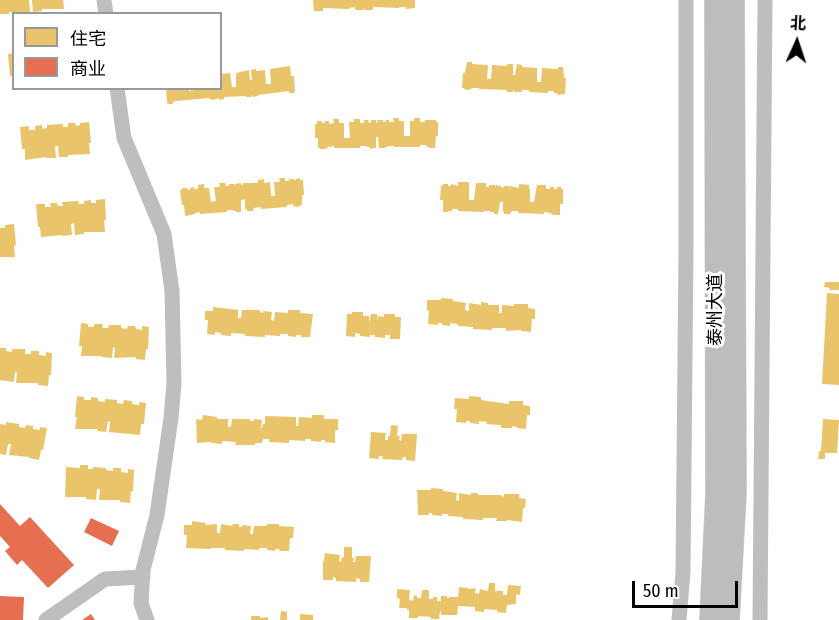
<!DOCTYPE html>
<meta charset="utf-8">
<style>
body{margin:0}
#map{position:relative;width:839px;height:620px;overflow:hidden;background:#fff;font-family:"Fira Sans Condensed","Noto Sans SC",sans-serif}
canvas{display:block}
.legend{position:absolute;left:12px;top:12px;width:210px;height:78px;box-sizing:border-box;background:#fff;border:2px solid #999;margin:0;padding:8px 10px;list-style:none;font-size:18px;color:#000}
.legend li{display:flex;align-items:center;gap:12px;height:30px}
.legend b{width:30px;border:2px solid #999}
.north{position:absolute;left:767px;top:12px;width:60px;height:60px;-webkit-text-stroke:4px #fff;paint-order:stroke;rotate:3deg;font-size:16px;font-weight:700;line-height:24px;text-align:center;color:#000}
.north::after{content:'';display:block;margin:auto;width:21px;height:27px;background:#000;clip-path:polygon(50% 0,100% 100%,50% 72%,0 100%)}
.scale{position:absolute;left:632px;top:581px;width:106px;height:27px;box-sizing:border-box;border:3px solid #000;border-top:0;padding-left:8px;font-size:18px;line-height:21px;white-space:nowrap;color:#000;-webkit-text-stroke:4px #fff;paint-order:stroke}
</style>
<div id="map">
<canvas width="839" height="620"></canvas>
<ul class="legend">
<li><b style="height:16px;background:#e9c46a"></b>住宅</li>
<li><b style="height:16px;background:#e76f51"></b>商业</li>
</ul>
<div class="north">北</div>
<div class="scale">50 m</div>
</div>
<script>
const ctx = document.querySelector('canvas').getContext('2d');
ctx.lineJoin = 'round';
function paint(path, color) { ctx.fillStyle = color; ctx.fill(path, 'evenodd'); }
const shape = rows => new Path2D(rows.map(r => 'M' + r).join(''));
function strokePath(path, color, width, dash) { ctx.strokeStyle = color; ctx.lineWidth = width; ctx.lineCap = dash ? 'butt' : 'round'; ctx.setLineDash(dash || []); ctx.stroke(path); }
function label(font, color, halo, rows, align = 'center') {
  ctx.font = font + ' "Fira Sans Condensed","Noto Sans SC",sans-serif'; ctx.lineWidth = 6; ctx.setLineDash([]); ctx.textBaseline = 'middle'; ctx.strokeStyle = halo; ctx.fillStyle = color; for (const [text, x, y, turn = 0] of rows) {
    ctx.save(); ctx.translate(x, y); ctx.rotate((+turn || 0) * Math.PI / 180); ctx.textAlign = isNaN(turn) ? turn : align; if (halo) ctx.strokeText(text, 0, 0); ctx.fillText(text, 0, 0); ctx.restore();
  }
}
const homes = shape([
 [0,0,29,0,30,12,9,12,9,14,0,14],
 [32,0,63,0,64,9,42,9,42,11,33,12],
 [313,0,415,0,415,8,406,9,406,7,399,7,399,8,373,7,373,10,365,10,363,8,363,10,355,10,355,7,349,8,349,9,323,8,323,11,314,11],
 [14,53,14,76,10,76,8,54],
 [467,62,472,62,472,64,488,65,487,79,491,79,492,65,507,66,507,64,513,64,513,75,515,75,517,64,522,65,522,67,537,68,537,82,541,82,542,68,558,69,558,67,563,67,564,78,566,78,565,94,557,95,557,93,554,93,554,91,548,91,548,93,529,92,529,90,522,90,522,92,514,92,514,90,513,90,513,92,507,92,507,90,479,89,479,88,472,88,469,90,464,89,464,88,462,88,463,73,465,73],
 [290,66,291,76,294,76,295,92,293,93,289,93,289,91,258,95,258,96,253,97,251,95,251,97,246,97,246,96,224,97,224,99,219,100,219,98,212,100,209,98,176,101,173,102,173,104,168,104,167,102,166,88,189,88,189,91,194,90,194,88,220,88,220,74,230,73,232,87,236,87,236,73,249,70,250,80,252,80,251,70,256,69,256,71,265,70,266,84,271,84,270,69],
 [393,118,399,118,399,121,404,121,404,136,410,136,410,121,414,121,414,118,420,118,420,122,425,122,425,120,436,120,436,122,438,122,438,136,436,136,435,148,429,148,429,147,426,147,427,145,420,145,420,147,394,147,394,146,388,146,388,147,385,147,385,148,379,148,378,137,376,137,376,147,375,148,370,149,370,147,367,147,367,146,360,146,360,148,334,148,334,146,328,147,326,149,320,149,320,148,318,148,318,138,315,138,315,124,317,124,317,121,322,121,322,123,325,123,325,121,329,121,329,124,334,123,333,119,339,119,339,123,344,123,344,138,350,138,349,122,354,122,354,119,360,119,360,123,364,123,364,120,368,120,369,123,371,122,371,120,376,120,376,122,378,123,377,120,383,120,383,122,386,122,385,120,389,120,389,122,394,122],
 [89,122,91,143,89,143,90,154,68,155,68,157,59,157,58,146,55,146,56,158,46,158,46,157,25,160,25,149,22,149,20,127,29,126,29,130,35,130,35,126,42,125,42,129,47,128,47,125,63,124,63,127,68,127,68,123,75,123,76,126,80,125,80,123],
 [279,178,285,178,285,181,289,181,289,179,294,179,294,180,296,180,296,179,300,178,300,180,303,180,304,195,302,195,302,205,297,207,293,206,293,204,287,205,287,207,261,209,261,207,254,208,253,211,247,211,247,209,245,209,245,199,241,200,241,212,236,212,236,211,233,211,233,210,227,210,227,212,200,214,200,212,195,213,195,214,186,216,185,215,184,205,182,205,180,190,182,190,182,188,187,188,188,190,190,190,190,188,194,187,194,189,198,189,198,185,204,184,204,188,209,188,211,202,216,201,214,187,220,187,219,183,225,183,226,186,229,186,229,184,234,184,234,186,235,184,241,183,241,185,243,185,243,183,248,183,250,184,249,183,258,183,258,180,264,179,264,183,270,182,271,196,275,196,274,182,280,182],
 [458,182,469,182,469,200,474,200,476,183,486,183,486,187,489,187,489,185,495,185,495,187,496,185,501,186,501,187,503,188,504,186,509,186,509,188,510,186,519,188,519,184,529,185,529,189,530,189,530,202,534,202,537,185,546,185,546,189,550,189,550,187,554,187,554,189,557,189,557,187,561,187,561,189,563,189,563,204,560,204,560,215,554,215,551,214,551,213,544,212,544,214,518,213,518,211,512,211,510,214,504,214,504,212,503,212,503,202,500,202,498,214,494,214,494,212,490,212,490,211,484,211,484,212,458,211,458,209,452,209,452,211,449,211,448,212,443,212,443,200,440,200,441,185,443,186,443,184,448,184,448,186,450,186,451,184,458,186],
 [105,199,106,220,104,220,105,232,84,232,84,234,75,235,74,223,71,224,72,235,62,236,62,235,41,237,40,227,38,227,36,204,45,204,45,207,51,207,50,203,57,203,58,206,63,206,62,202,78,201,79,204,84,204,84,201,91,200,91,203,96,203,96,200],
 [14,224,16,245,14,246,15,257,0,257,0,228,5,228,5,225],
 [825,282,839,282,839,290,829,290,830,288,824,287],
 [827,293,839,294,839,385,822,384],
 [441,298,453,299,453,301,466,303,465,310,469,311,469,303,481,305,481,302,488,303,488,305,499,305,499,313,502,313,502,305,514,306,514,304,528,304,528,308,535,309,535,319,532,319,531,332,521,331,521,330,506,331,506,328,492,328,492,330,473,329,473,327,458,326,458,324,450,323,450,326,442,325,442,323,438,323,438,325,428,324,429,311,427,310,427,300,441,300],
 [213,307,238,310,238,318,241,318,242,310,260,310,260,312,263,313,263,311,272,312,271,320,274,321,275,312,288,313,288,310,300,310,300,313,313,314,310,337,301,337,301,335,296,335,296,337,288,336,288,334,280,334,280,336,265,335,265,337,245,336,245,334,231,333,231,336,221,335,221,333,215,332,215,335,207,334,208,320,205,320,205,311,213,311],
 [352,312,363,312,363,316,369,316,369,323,371,314,377,314,377,319,378,319,378,316,384,317,384,314,395,314,395,317,401,317,400,339,390,339,390,335,385,335,385,338,375,337,375,335,370,335,370,337,360,336,360,334,355,333,355,337,346,336,347,314,352,314],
 [81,323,88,324,88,327,93,327,95,324,102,324,103,328,108,328,109,325,121,325,121,328,127,329,128,326,135,326,136,329,142,330,142,326,149,327,148,349,146,349,145,360,136,359,136,357,114,358,115,348,113,347,112,358,101,357,102,356,81,356,82,346,79,346],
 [0,348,6,348,6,351,12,352,12,349,25,349,25,354,31,354,31,351,39,351,39,355,46,356,46,352,52,353,51,375,49,375,48,386,38,385,38,383,16,383,17,372,15,372,14,382,0,380],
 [77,396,84,397,84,400,91,400,91,397,98,398,98,401,105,402,105,399,117,400,117,403,123,404,124,400,132,401,132,404,139,405,139,402,146,403,144,424,141,424,140,435,109,432,110,422,108,421,106,432,97,431,97,429,75,429,77,417,75,417],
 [469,396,481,397,481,400,487,401,509,404,509,401,523,401,523,405,530,406,530,415,527,415,526,429,517,428,517,427,512,426,512,428,501,428,501,425,486,424,487,422,479,421,479,424,470,423,470,421,466,421,466,423,456,422,457,409,454,409,455,398,469,399],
 [203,415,217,417,217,419,228,419,228,427,231,427,232,419,250,419,250,421,254,421,254,419,262,420,261,428,262,428,263,424,265,424,265,416,296,417,296,426,298,426,299,417,312,418,312,415,324,415,324,419,338,419,338,430,335,430,335,443,325,442,325,440,321,440,321,442,311,441,311,439,305,439,305,441,289,440,289,443,269,442,269,439,263,439,262,443,255,443,255,445,235,445,236,442,222,441,222,444,211,443,211,442,197,443,196,419,202,420],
 [823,419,839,420,837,453,825,453,825,459,818,459,819,451,821,451],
 [6,422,19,424,19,427,25,428,26,425,33,426,33,429,40,430,40,427,47,428,43,450,41,450,39,460,29,458,29,457,9,455,11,444,8,444,6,455,0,454,0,424,6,425],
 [391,425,398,426,397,436,400,436,399,440,401,441,402,434,417,434,415,461,406,460,406,457,403,457,402,460,382,459,383,456,379,456,379,459,369,458,371,432,386,433,385,440,388,440,388,436,390,436],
 [80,465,88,465,88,469,93,469,93,467,106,468,106,470,113,471,113,468,121,468,121,472,128,473,128,469,134,470,133,492,131,491,130,503,120,502,120,500,99,500,100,489,97,489,96,500,86,499,86,497,65,497,66,467,80,468],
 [431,488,443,489,443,491,457,493,456,500,459,501,459,493,471,495,471,493,478,493,478,495,501,495,501,496,504,497,504,494,519,494,519,498,526,499,525,508,523,508,522,522,507,520,507,521,496,521,497,518,483,518,483,520,463,519,463,517,448,516,448,514,442,514,442,516,432,515,432,513,429,513,429,515,418,515,417,490,431,490],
 [192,521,206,523,205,525,217,524,217,533,220,533,221,524,232,526,233,524,239,524,239,527,242,527,242,525,251,526,250,534,253,534,254,526,267,526,267,524,279,524,279,526,294,527,293,538,290,538,289,551,279,551,280,549,275,549,275,551,267,550,267,548,259,548,259,550,244,549,244,551,225,550,225,548,211,548,211,549,186,548,187,535,184,535,184,525,192,525],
 [344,547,352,547,352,558,354,558,353,562,355,562,356,556,371,556,369,582,360,582,360,579,356,578,356,582,336,581,336,578,333,577,333,580,323,580,323,561,324,561,325,553,340,555,339,561,341,562,342,557,344,557],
 [489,583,495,583,495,591,503,591,503,595,507,595,508,585,521,586,520,595,516,594,516,604,507,605,506,613,497,612,497,610,484,609,484,612,475,611,475,607,458,606,457,615,441,615,441,611,440,611,439,619,431,619,431,617,418,616,418,618,409,618,409,610,407,610,407,608,399,608,400,599,397,598,397,589,410,590,409,600,413,601,414,595,417,596,417,598,421,598,422,590,429,590,429,599,433,599,433,597,437,597,437,601,441,601,441,596,447,596,447,598,449,598,449,597,458,597,459,587,468,588,468,589,476,588,475,593,479,594,480,589,488,591],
 [281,611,287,612,287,620,280,620],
 [300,614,313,615,313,620,300,620],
 [251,616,260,616,260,618,268,617,268,620,251,620]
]);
const shops = shape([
 [0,504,20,526,30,517,74,565,48,588,22,560,17,565,5,551,10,547,0,536],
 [91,518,119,531,112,546,84,532],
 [0,596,24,597,23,620,0,620],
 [91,614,95,620,82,620]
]);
const minor = shape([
 [104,0,106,14],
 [117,88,124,138,164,234,172,291,174,383,171,418,157,515,143,570,141,603,147,620],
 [46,620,105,579,143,577],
 [679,620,683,572,686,249,686,0],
 [760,620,765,0]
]);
const highway = shape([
 [710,620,716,494,715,0],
 [729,620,736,492,734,0]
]);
const streetNames = [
 ["泰州大道",716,310,-90]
];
paint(homes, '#e9c46a');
paint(shops, '#e76f51');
strokePath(highway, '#dbdbdb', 22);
strokePath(minor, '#bebebe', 15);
strokePath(highway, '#bdbdbd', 21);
label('18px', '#000', '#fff', streetNames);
</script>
